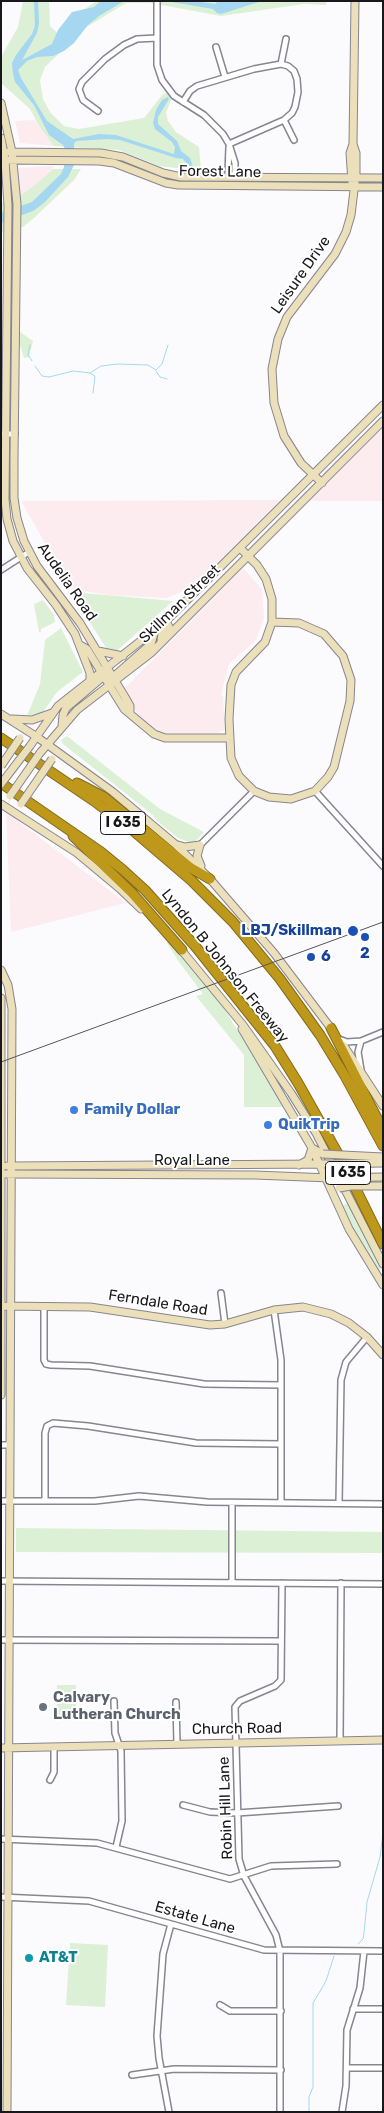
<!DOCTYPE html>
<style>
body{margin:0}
#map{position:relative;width:384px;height:2113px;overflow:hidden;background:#fbfbfd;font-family:Rubik,sans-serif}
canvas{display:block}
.frame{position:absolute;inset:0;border:2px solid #18171b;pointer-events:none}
</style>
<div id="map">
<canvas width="384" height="2113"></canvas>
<div class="frame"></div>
</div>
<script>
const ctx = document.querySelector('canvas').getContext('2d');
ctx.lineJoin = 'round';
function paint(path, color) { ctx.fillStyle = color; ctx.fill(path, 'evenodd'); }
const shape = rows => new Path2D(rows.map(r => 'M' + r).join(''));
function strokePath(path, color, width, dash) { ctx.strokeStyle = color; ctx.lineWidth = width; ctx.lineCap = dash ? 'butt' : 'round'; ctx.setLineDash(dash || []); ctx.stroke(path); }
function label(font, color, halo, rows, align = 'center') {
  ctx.font = font + ' Rubik,sans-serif'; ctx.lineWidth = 4; ctx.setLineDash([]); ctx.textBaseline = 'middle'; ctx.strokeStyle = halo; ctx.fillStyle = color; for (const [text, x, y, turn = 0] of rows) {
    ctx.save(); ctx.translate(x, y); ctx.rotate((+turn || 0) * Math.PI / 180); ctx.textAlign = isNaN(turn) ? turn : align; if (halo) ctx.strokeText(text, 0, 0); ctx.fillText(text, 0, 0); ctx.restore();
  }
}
const commercial = shape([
 [35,120,39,126,54,146,20,143,15,121],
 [53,166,53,169,20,199,19,168],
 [383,428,383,501,310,501],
 [280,500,192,588,166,598,109,595,71,589,21,501],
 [243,568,262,589,264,618,256,640,229,664,221,695,223,696,225,730,217,733,162,733,152,729,143,722,123,690],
 [6,812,126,903,11,932]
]);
const green = shape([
 [23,1,49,1,50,26,58,34,72,17,97,1,327,1,326,5,304,4,221,16,151,3,126,3,85,28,45,67,40,80,43,99,50,112,64,126,79,129,144,118,163,94,168,93,172,97,166,113,168,121,176,132,199,147,201,171,159,166,119,150,54,146,39,126,30,109,1,83,1,57,18,27],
 [53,169,81,169,74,180,34,218,23,227,1,232,1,203,21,195,35,185],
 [1,319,33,341,29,357,24,358,20,345,1,331],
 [71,592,173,601,111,656],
 [43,600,54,615,55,622,41,629,41,632,39,632,34,604],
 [61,628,83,672,57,692,43,712,27,716,40,684,45,640],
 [67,736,160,809,204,832,195,842,191,843,178,838,157,821,153,815,63,744,61,740],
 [168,942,185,959,225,1010,284,1107,244,1107,244,1055,196,996,203,994,179,962,167,943],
 [348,1203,381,1270,378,1272,341,1206],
 [16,1528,383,1532,383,1553,16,1552],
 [57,1685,76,1685,76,1716,72,1716,72,1721,63,1721,63,1716,57,1716],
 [70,1943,108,1945,105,2007,66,2005]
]);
const water = shape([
 [34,1,38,1,39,23,37,33,22,60,52,44,58,30,72,12,94,7,101,1,124,1,99,16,88,25,74,43,64,51,53,56,37,57,27,61,18,70,21,78,47,121,73,139,99,134,116,135,174,154,175,147,172,142,155,129,153,123,156,110,162,100,168,97,169,99,158,117,158,124,177,141,181,151,190,158,193,167,189,166,183,159,176,158,120,140,107,139,76,141,74,144,74,165,68,177,44,203,33,211,1,223,1,213,32,202,61,174,64,167,65,149,63,145,49,135,34,105,15,82,13,74,12,63,16,55,32,34,35,26],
 [166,1,195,1,215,4,218,1,262,1,221,14,217,13,213,9]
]);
const stream = shape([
 [30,345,28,355,32,361],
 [35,366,42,376,49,377,73,371,90,373,95,376,93,393],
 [156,371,160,377,167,379],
 [90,373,101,366,118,364,148,365,156,370,162,364,168,345],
 [358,1944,363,1939,364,1933,367,1902,380,1857,383,1833],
 [309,2112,309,2097,313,2087,313,2003,326,1981,334,1956]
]);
const street = shape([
 [157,1,157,65,162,80,174,96,204,115,223,134,229,144,235,163,235,173,231,177],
 [216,47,225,77],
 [281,64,286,39],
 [183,102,190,91,197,86,254,69,281,64,288,66,294,71,297,79,298,92,295,107,292,113,284,120,229,144],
 [98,111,83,100,79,89,82,82,105,59,124,45,137,39,157,38],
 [284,120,294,140],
 [229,147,228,173,231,177],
 [1,434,15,434],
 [1,570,29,552],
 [315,791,383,866],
 [200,845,254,791],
 [339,1039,347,1042,361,1041,383,1032],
 [361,1041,358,1052,361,1070],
 [221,1293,225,1324],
 [44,1306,44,1360,46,1364,51,1365,90,1366,204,1384,281,1385],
 [274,1310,281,1360,281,1503],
 [1,1445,10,1445],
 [1,1501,95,1501,139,1496,207,1502,383,1504],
 [45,1501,45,1433,47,1426,53,1423,88,1426,196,1443,281,1444],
 [339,1503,341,1380,346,1362,367,1337],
 [1,1581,383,1584],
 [232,1582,232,1503],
 [1,1640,281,1641],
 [114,1701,115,1733,121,1751,122,1821,116,1847],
 [176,1702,177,1744],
 [340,1741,341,1583],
 [50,1780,54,1772,54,1747],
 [183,1805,210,1812,237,1813,338,1806],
 [1,1839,97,1843,230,1879,271,1866,337,1864],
 [1,1897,89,1901,264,1950,383,1951],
 [220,2005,230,2011,281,2011],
 [353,2009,383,2009],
 [347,2068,383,2068],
 [132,2075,174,2069,281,2070],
 [169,2112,159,2058,157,2036,163,1954,171,1924],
 [280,2112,280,1951,276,1935,244,1876,239,1859,235,1707,240,1701,275,1686,281,1680,282,1583],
 [342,2112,346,2086,347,2030,360,1988,364,1951]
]);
const secondary = shape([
 [1,103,12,152,17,204,14,458,14,498,17,518,24,541,37,566,80,623,125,697,130,706,130,713],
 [1,138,5,160,8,206,5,499,7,519,13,541,27,568,56,605,75,634,90,673,90,680],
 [9,152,101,153,123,157,163,173,181,177,383,178],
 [9,160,99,161,114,163,166,183,178,185,383,187],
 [352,182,350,153,353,144,355,1],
 [322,483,301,463,284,436,274,403,272,369,278,339,287,317,335,254,346,232,351,215,356,174,356,153,353,144],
 [240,548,257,565,266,579,272,599,272,622,265,642,236,672,231,685,229,719,231,758,239,776,254,791,269,797,291,799,315,791,328,777,334,767,350,701,351,680,343,656,324,634,299,623,272,622],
 [161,642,162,633,169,627,166,621],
 [80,645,87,649,124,709,154,734,165,738,229,738],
 [98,651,123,656],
 [111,679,151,644,155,630],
 [1,714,37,737,113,792,175,844,210,879,274,953,333,1031],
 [12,719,32,720,52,713],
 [62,726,63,715,66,708,105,675],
 [30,746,58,706,166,621,383,405],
 [40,753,77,710,151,653,383,421],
 [1,804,77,853,119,888,141,909],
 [178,845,185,847,200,845],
 [200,845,197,856,201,866],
 [178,946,243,1025,291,1093,316,1133,383,1264],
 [1,970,8,985,12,1009,7,2112],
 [1,998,1,1395],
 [242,1029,312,1148,349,1229,383,1285],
 [344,1046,383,1106],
 [299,1165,308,1160,312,1148,323,1154],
 [7,1166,324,1164],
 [6,1174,255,1175,330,1178],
 [1,1306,90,1307,210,1325,225,1324,274,1310,303,1307,331,1314,349,1323,367,1337,383,1355],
 [1,1748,383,1740]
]);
const highway = shape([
 [1,738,94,801,136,833,191,880,233,922,280,979,320,1035,345,1076,383,1146],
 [1,783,101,852,123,870,145,890,195,946,275,1046,298,1083,342,1161,383,1244],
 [77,783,104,797,191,868,210,879],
 [73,836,132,893,182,950],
 [331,1028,383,1130]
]);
const tram = shape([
 [1,1062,383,922]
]);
const secondaryBridge = shape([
 [1,766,20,738],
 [1,784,30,746],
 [10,796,40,753],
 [21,804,52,759],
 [323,1154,383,1157],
 [324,1164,383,1163],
 [330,1178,383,1177],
 [339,1188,351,1186,383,1186]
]);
const markers = [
 [353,931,6,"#1a4fb4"],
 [365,937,5,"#1a4fb4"],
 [311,957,5,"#1a4fb4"],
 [74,1110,5,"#3f7fe0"],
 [268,1125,5,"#3f7fe0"],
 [43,1707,5,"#6b7280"],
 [29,1958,5,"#0f9aa8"]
];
const shields = [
 [123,823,45],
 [348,1173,45]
];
const shieldNames = [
 ["I 635",123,823],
 ["I 635",348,1173]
];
const streetNames = [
 ["Forest Lane",220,172,1],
 ["Leisure Drive",301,275,-55],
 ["Audelia Road",67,582,55],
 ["Skillman Street",180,604,-44],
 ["Lyndon B Johnson Freeway",225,966,51],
 ["Royal Lane",192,1161],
 ["Ferndale Road",158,1303,9],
 ["Church Road",237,1729,-1],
 ["Robin Hill Lane",226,1808,-92],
 ["Estate Lane",195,1918,16]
];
const transitNames = [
 ["LBJ/Skillman",342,931],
 ["2",365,954,"center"],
 ["6",321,957,"left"]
];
const shopNames = [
 ["Family Dollar",84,1110],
 ["QuikTrip",278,1125]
];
const worshipNames = [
 ["Calvary",53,1698],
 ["Lutheran Church",53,1715]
];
const cultureNames = [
 ["AT&T",39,1958]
];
paint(commercial, '#fcecf0');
paint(green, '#dcf0d5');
paint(water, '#a5d7f1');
strokePath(stream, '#a5d7f1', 1);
strokePath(street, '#878590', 8);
strokePath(secondary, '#878590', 9);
strokePath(highway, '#846b1b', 11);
strokePath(street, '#fff', 5);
strokePath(secondary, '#ece0bb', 7);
strokePath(highway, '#be981b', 9);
strokePath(tram, '#565559', 1);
strokePath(secondaryBridge, '#878590', 9, []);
strokePath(secondaryBridge, '#ece0bb', 7);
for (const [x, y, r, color] of markers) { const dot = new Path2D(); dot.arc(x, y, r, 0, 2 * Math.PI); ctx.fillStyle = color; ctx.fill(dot); strokePath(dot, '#fff', 2); }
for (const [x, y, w] of shields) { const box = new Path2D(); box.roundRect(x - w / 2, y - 11.5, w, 23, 4); ctx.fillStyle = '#fff'; ctx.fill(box); strokePath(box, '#18171b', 1); }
label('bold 14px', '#18171b', null, shieldNames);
label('15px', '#18171b', '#fff', streetNames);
label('bold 15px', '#164399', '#fff', transitNames, 'right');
label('bold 15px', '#366cbe', '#fff', shopNames, 'left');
label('bold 15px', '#5b616d', '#fff', worshipNames, 'left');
label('bold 15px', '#0d838f', '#fff', cultureNames, 'left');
</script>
